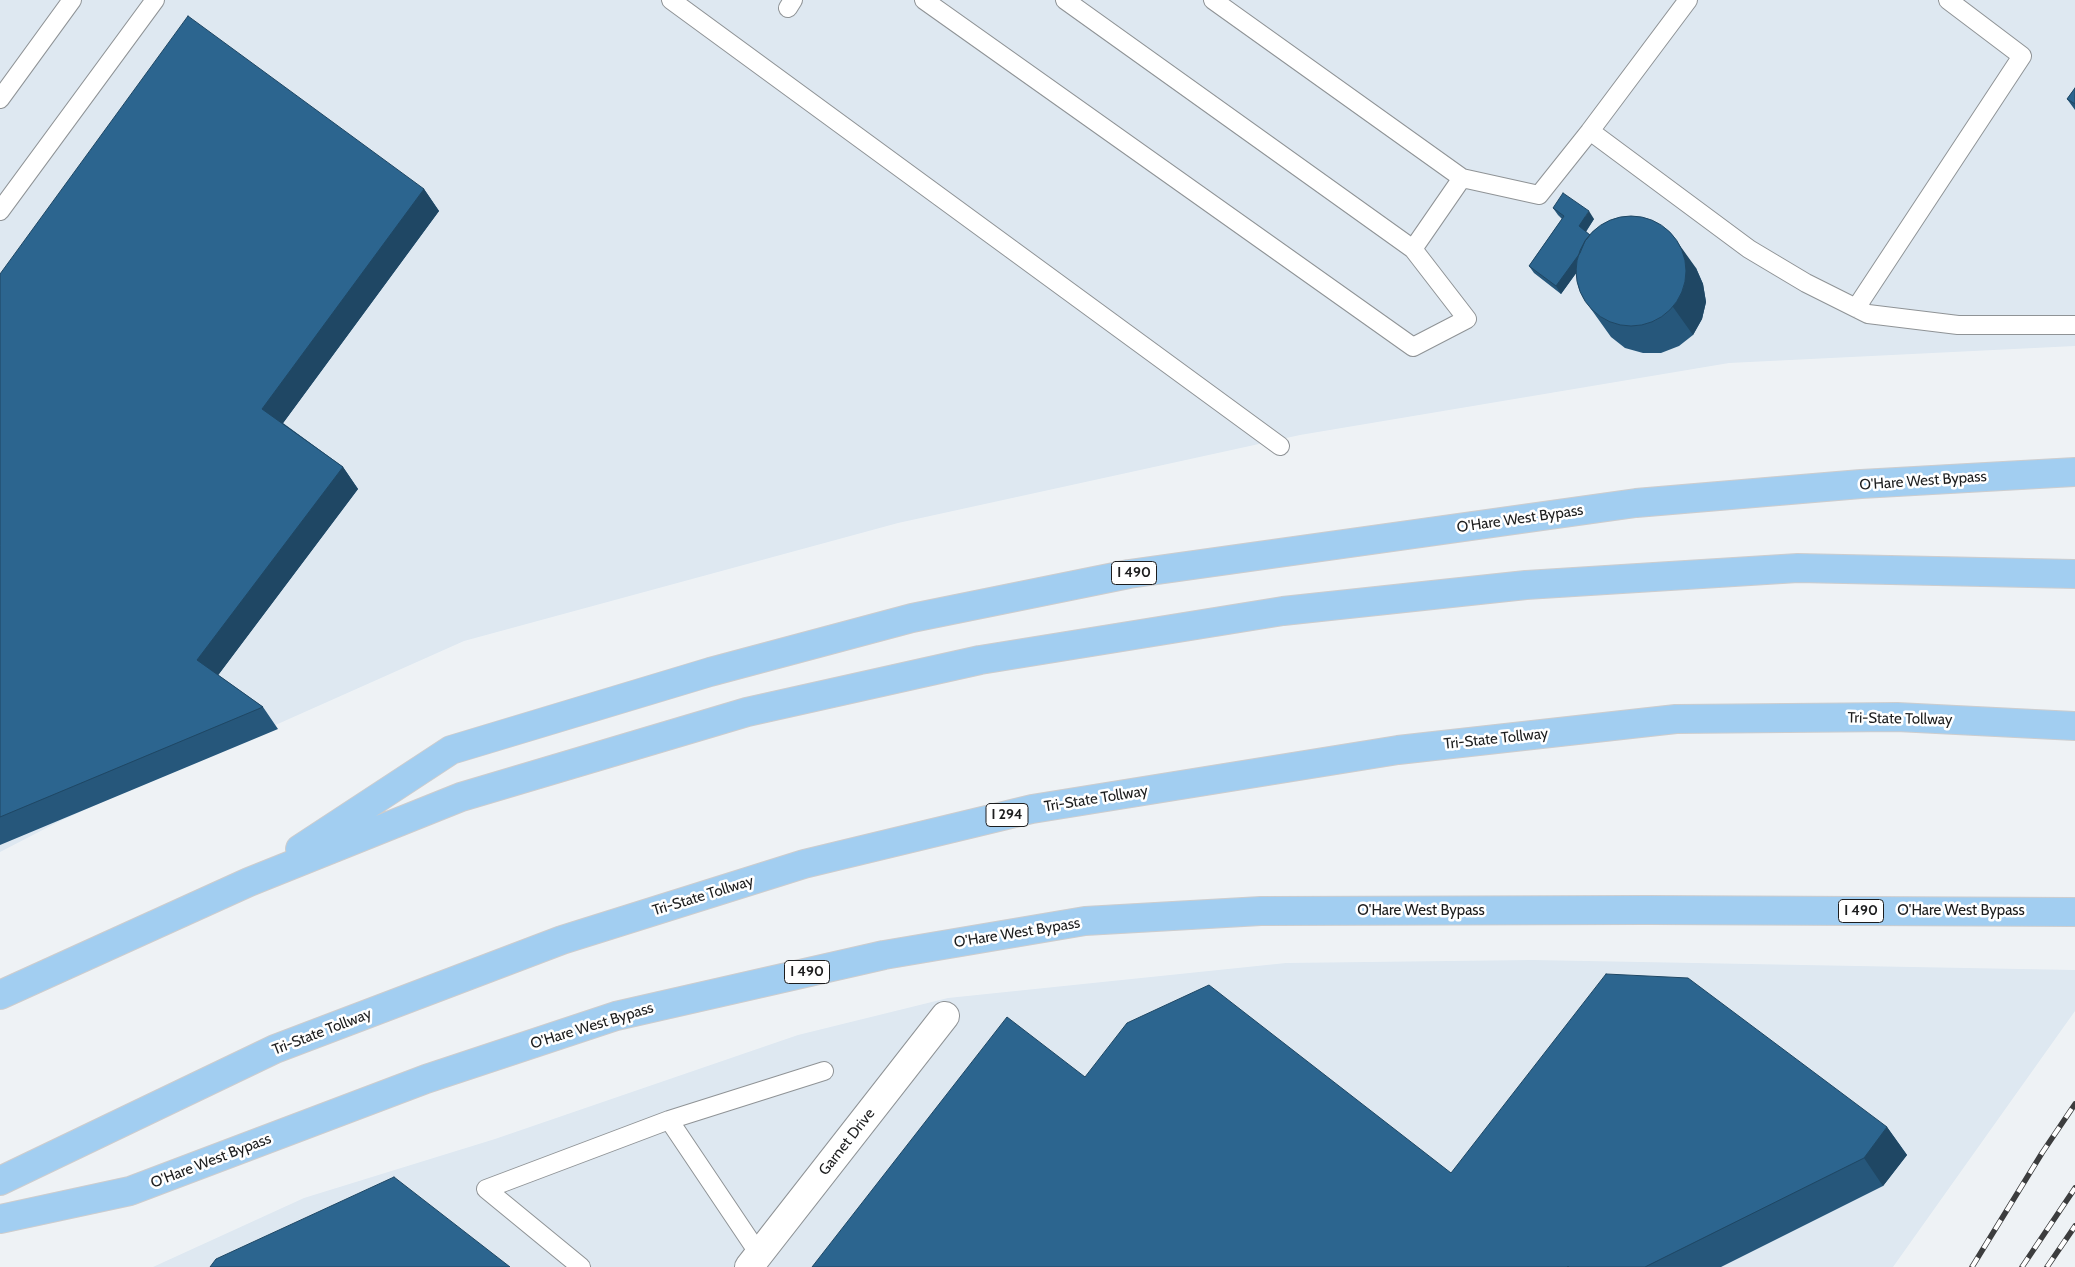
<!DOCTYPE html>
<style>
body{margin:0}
canvas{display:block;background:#eef2f5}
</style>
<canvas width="2075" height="1267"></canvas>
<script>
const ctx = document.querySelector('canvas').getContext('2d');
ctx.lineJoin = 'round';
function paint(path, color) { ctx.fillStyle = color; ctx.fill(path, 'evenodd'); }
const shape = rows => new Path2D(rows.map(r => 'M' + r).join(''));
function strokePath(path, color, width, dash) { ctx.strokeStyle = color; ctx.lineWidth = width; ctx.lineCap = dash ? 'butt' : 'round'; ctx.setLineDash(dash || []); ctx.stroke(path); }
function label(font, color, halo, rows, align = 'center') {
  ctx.font = font + ' Cabin,sans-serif'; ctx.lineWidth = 5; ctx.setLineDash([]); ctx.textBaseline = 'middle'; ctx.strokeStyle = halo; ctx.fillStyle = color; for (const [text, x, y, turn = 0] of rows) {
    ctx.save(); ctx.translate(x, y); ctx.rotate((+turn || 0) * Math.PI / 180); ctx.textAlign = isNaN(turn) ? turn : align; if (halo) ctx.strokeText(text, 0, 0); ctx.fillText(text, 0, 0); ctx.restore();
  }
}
const built = shape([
 [0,0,2075,0,2075,346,1729,363,1300,435,898,523,464,641,60,821,0,852],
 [1532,960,2075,970,2075,1011,1893,1267,153,1267,304,1198,495,1139,798,1035,948,998,1286,963]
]);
const lane = shape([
 [671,0,1280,446],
 [924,0,1413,347,1467,319,1413,249,1065,0],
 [1213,0,1462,178,1539,195,1590,131],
 [1688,0,1590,131,1749,249,1806,283,1868,314,1958,325,2075,325],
 [788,8,793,0],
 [0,99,72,0],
 [0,211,155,0],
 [1413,249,1462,178],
 [1856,308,2022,56,1948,0],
 [669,1120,759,1254],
 [581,1267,486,1189,669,1120,824,1071]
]);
const street = shape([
 [749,1267,945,1016]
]);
const highway = shape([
 [300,849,451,750,710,672,912,618,1129,574,1636,503,1861,484,2075,472],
 [0,995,249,882,461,797,747,712,980,660,1283,611,1526,585,1798,568,2075,574],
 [0,1181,275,1049,562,940,804,864,1032,809,1398,750,1676,719,1897,717,2075,726],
 [0,1219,130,1191,426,1079,616,1016,884,955,1085,921,1261,911,1647,910,2075,912]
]);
const rail = shape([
 [1972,1267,2042,1153,2075,1104],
 [2022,1267,2075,1188],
 [2047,1267,2075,1226]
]);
const wall = shape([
 [2075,88,2075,110,2067,99],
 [424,189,439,211,283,423,343,467,358,489,218,675,263,707,278,729,0,845,0,274],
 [1553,208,1594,219,1586,232,1590,235,1696,268,1703,284,1706,302,1702,319,1693,335,1679,346,1661,353,1643,353,1625,348,1611,337,1591,309,1577,272,1561,294,1534,273,1529,266,1562,219,1558,215],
 [1085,1077,1451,1173,1887,1127,1907,1155,1883,1186,1721,1267,812,1267]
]);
const shadedWall = shape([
 [424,189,439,211,278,430,262,409],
 [1589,211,1594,219,1584,234,1579,226],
 [1592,236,1597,244,1561,294,1556,286],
 [1676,240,1696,268,1703,284,1706,302,1702,319,1693,335,1673,307],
 [343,467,358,489,213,682,197,660],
 [1887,1127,1907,1155,1883,1186,1864,1158]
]);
const building = shape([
 [188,16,424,189,262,409,343,467,197,660,263,707,0,817,0,274,188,16],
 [2075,88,2075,104,2067,99,2075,88],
 [1563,193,1589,211,1579,226,1590,235,1585,241,1580,253,1556,286,1529,266,1564,216,1553,208,1563,193],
 '1576 271a55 55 0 1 1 110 0a55 55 0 1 1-110 0Z',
 [1606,974,1688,978,1887,1127,1864,1158,1645,1267,1569,1267,1568,1266,1567,1267,812,1267,1007,1017,1085,1077,1127,1023,1209,985,1451,1173,1606,974],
 [394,1177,510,1267,210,1267,216,1259,394,1177]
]);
const shields = [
 [1134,573,45],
 [1007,815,42],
 [1861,911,45],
 [807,972,45]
];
const shieldNames = [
 ["I 490",1134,573],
 ["I 294",1007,815],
 ["I 490",1861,911],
 ["I 490",807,972]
];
const streetNames = [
 ["O'Hare West Bypass",1923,481,-4],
 ["O'Hare West Bypass",1520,519,-8],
 ["Tri-State Tollway",1900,719,1],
 ["Tri-State Tollway",1496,739,-6],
 ["Tri-State Tollway",1096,799,-9],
 ["Tri-State Tollway",703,896,-17],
 ["O'Hare West Bypass",1421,911],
 ["O'Hare West Bypass",1961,911],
 ["O'Hare West Bypass",1017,933,-9],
 ["O'Hare West Bypass",592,1026,-17],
 ["Tri-State Tollway",322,1032,-21],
 ["Garnet Drive",847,1142,-52],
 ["O'Hare West Bypass",211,1161,-21]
];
paint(built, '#dee8f1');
strokePath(lane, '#8f9396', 20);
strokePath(street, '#8f9396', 30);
strokePath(highway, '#cdcdce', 30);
strokePath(lane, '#fff', 18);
strokePath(street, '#fff', 28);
strokePath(highway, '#a2cef1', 28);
strokePath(rail, '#3c3d3e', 5.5);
strokePath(rail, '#fff', 4, [11]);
paint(wall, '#26577b');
paint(shadedWall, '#1f4764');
paint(building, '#2c658f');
strokePath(building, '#1f4764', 1);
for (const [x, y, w] of shields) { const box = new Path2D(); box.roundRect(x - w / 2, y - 11.5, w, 23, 4); ctx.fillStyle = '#fff'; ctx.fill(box); strokePath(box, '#1c1d1e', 1); }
label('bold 14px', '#1c1d1e', null, shieldNames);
label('15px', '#1c1d1e', '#fff', streetNames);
</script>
